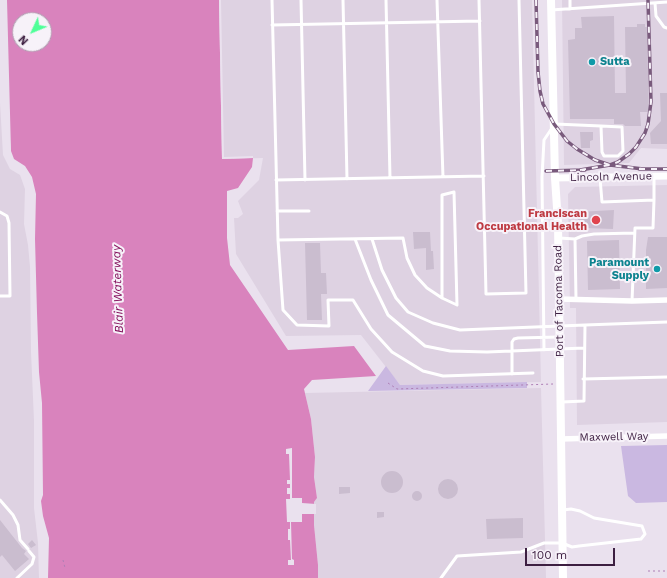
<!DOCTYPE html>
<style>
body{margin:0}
#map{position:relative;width:667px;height:578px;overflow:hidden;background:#eae1ee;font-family:"Work Sans",sans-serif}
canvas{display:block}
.north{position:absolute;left:12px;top:12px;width:40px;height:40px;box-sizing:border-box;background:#f7f2f9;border:1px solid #ad9eaf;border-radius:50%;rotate:226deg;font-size:11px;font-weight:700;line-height:16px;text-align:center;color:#3d1f41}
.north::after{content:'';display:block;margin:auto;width:14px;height:18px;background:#4eff98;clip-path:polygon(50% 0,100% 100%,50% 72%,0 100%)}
.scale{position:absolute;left:525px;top:548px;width:90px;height:18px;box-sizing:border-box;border:2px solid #3d1f41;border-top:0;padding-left:5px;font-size:12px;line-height:14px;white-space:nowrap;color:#3d1f41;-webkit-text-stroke:3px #f7f2f9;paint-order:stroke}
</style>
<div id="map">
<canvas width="667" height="578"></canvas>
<div class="north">N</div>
<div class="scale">100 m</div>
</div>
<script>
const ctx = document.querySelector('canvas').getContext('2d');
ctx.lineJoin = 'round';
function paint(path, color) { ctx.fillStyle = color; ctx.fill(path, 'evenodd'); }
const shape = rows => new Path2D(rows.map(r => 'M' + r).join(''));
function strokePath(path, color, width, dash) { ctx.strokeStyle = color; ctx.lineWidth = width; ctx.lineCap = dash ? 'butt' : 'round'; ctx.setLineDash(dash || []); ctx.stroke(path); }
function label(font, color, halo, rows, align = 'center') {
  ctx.font = font + ' "Work Sans",sans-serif'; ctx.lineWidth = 4; ctx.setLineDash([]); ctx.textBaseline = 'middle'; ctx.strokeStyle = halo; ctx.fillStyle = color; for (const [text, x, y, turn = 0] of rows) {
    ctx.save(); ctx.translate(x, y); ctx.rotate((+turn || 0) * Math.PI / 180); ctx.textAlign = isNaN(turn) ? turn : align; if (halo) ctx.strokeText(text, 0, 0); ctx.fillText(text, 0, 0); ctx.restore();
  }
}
const built = shape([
 [0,0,22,174,27,189,30,244,41,578,0,578],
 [219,0,532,0,541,382,400,385,361,335,286,336,236,254,234,218,238,218,243,214,238,201,259,180,263,158,222,159],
 [562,0,667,0,667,149,641,148,629,163,564,165],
 [667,185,667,422,577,425,576,308,570,308,568,194,575,187],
 [541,388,546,578,318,578,318,565,314,525,314,502,317,498,314,477,315,457,311,419,305,393]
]);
const green = shape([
 [386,366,400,385,527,382,527,388,368,391],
 [667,445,667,502,636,503,628,496,621,446]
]);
const water = shape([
 [0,0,219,0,222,159,253,158,252,167,238,188,227,191,227,238,230,265,288,350,354,346,376,376,312,380,304,389,311,419,315,457,314,477,317,498,314,502,314,525,318,565,318,578,41,578,32,267,27,189,22,174,12,167],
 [20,20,44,20,44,44,20,44]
]);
const pier = shape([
 [0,0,7,0,11,151,14,159,25,166,32,177,36,194,35,239,37,313,39,372,42,403,43,495,41,501,43,516,49,538,48,578,39,578,38,543,34,508,34,421,31,352,30,267,28,245,24,224,25,189,20,175,10,169,3,155,0,103],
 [219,0,221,0,224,157,253,156,253,158,222,159],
 [292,448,292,498,302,498,302,503,316,504,316,514,302,514,302,522,291,522,292,559,294,560,294,565,288,565,288,560,291,560,290,540,288,540,288,529,290,529,290,522,287,522,286,499,290,499,290,494,287,494,287,488,290,488,290,484,287,484,287,480,290,480,289,454,286,454,286,449]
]);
const building = shape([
 [614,16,615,93,626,93,625,27,637,27,637,24,645,24,645,27,647,27,649,112,640,112,641,126,625,126,623,124,614,124,614,119,570,119,568,40,575,39,575,28,582,28,581,17],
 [660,93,667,93,667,144,651,144,650,133,661,121],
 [580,132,593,132,593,140,590,141,590,148,581,148],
 [614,210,613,229,586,228,586,231,578,231,578,212],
 [413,232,430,232,431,251,433,251,434,269,426,270,426,248,414,249],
 [648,237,667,237,667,288,646,289,646,250],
 [619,240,620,289,588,290,587,241],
 [305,243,320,243,321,273,326,273,327,294,321,294,322,320,307,320],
 '381 482a11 11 0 1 1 22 0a11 11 0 1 1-22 0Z',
 '438 489a10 10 0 1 1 20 0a10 10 0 1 1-20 0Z',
 [339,487,350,487,350,493,339,494],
 '412 496a5 5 0 1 1 10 0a5 5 0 1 1-10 0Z',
 [377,512,384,512,384,517,377,518],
 [523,518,523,538,487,539,486,519],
 [0,520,22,548,26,551,24,554,29,559,15,571,2,555,0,557],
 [32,540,36,545,31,548,28,544]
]);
const path = shape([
 [388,383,397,389,553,384],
 [63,560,65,568],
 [648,571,667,571]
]);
const service = shape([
 [272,0,278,240,283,310,297,325,329,326,328,300,353,300,371,329,392,352,423,371,443,376,533,373],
 [301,0,305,180],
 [343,0,347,179],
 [386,0,390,178],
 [437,0,443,177],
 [479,0,486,294,526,293,519,0],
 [570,0,570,9],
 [655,3,656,16,664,27,667,28],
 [551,10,667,2],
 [272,25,480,21],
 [555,124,601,126,602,152,604,156,618,156,623,151,622,127,601,126],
 [600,178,602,202,654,200,653,228,635,228,632,301],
 [276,180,484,176],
 [654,200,654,176],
 [277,211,309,211],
 [0,212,7,216,9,223,10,296,0,296],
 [559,238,575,239,582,236,594,234,634,233],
 [355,239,371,280,388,315,425,346,450,351,487,352,584,348],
 [372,239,382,270,396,298,408,312,433,323,460,330,585,325,584,401,562,402],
 [575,239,576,299],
 [278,240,403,238,407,258,415,275,427,288,442,298,457,305,454,192,442,195,442,298],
 [585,325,667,322],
 [544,350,542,177,544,140,552,128],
 [512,374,512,342,514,339,518,338,559,337],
 [583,379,667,377],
 [0,500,13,515,18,525,20,540,28,549],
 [17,578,32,564,34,557,29,551],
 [441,578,457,556,521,552,544,543,562,543,572,547,579,546,641,539,645,534,642,526,594,518,580,511,571,509,563,510]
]);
const minor = shape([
 [559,299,632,301,667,300],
 [561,439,667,436]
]);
const tertiary = shape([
 [555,178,667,176]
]);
const secondary = shape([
 [551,0,555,178,558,223,563,578]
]);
const rail = shape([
 [536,0,538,72,540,91,543,104,554,124,567,141,577,149,595,160,610,165,643,169],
 [639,169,667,169],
 [580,170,610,165,618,162,629,154,636,147,645,133,648,124,651,102,648,0],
 [546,171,585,170]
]);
const markers = [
 [592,62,4,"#0f9aa8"],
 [596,220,5,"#e0444e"],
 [657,269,4,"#0f9aa8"]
];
const cultureNames = [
 ["Sutta",600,62],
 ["Paramount",649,263,"right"],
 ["Supply",649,276,"right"]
];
const streetNames = [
 ["Lincoln Avenue",611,177,-1],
 ["Port of Tacoma Road",559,301,-91],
 ["Maxwell Way",614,437,-1]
];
const healthNames = [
 ["Franciscan",587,214],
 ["Occupational Health",587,227]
];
const waterNames = [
 ["Blair Waterway",118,289,-92]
];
paint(built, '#ded2e2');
paint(green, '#cab8e1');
paint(water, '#d983bd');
paint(pier, '#eae1ee');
paint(building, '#cabdcf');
strokePath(path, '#ad7eb5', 1, [2, 3]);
strokePath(service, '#fff', 3);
strokePath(minor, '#fff', 5.5);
strokePath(tertiary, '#fff', 7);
strokePath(secondary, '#fff', 8);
strokePath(rail, '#795a7c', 3.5);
strokePath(rail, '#f7f2f9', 2, [6]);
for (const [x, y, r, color] of markers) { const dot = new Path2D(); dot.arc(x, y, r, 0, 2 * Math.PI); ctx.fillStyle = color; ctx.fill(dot); strokePath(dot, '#f7f2f9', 1.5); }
label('bold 11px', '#0d838f', '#f7f2f9', cultureNames, 'left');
label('11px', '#3d1f41', '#f7f2f9', streetNames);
label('bold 11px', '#be3a42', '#f7f2f9', healthNames, 'right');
label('italic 12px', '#84125d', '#f7f2f9', waterNames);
</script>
